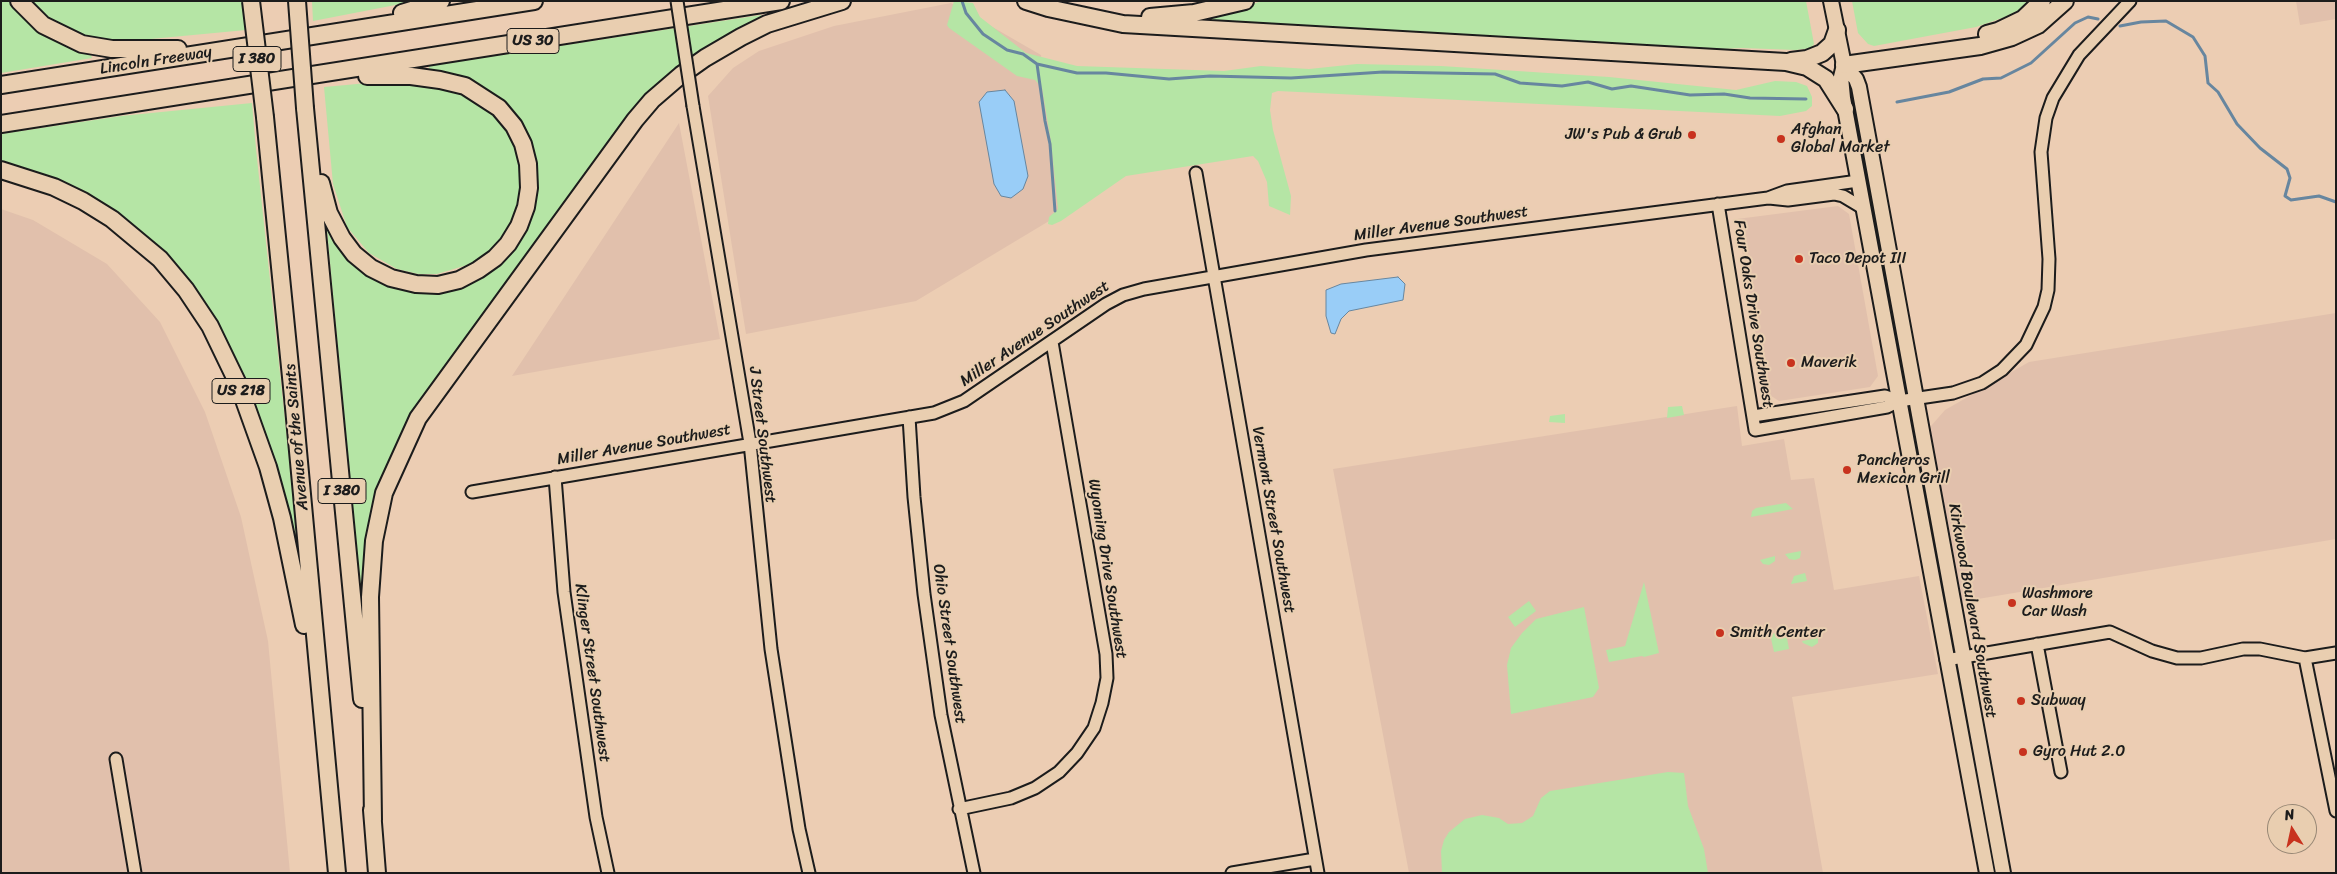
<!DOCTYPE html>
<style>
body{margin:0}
#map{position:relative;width:2337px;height:874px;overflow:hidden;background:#eccdb3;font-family:Sriracha,sans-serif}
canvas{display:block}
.frame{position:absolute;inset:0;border:2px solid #1c1c1c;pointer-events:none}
.north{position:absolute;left:2267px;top:804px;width:50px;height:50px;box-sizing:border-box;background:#e9ceb0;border:1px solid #978775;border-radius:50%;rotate:350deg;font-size:14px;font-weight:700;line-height:20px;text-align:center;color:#1c1c1c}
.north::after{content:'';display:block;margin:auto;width:18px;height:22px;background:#c8321e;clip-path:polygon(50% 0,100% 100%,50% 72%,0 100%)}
</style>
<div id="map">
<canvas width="2337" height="874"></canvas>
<div class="frame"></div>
<div class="north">N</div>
</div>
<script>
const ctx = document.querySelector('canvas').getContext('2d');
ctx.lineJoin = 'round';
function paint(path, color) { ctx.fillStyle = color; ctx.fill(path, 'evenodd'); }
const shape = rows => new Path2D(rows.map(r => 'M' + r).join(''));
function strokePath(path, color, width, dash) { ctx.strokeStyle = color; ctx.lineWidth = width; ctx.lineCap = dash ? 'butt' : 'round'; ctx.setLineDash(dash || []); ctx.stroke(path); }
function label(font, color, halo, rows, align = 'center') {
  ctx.font = font + ' Sriracha,sans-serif'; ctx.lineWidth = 4; ctx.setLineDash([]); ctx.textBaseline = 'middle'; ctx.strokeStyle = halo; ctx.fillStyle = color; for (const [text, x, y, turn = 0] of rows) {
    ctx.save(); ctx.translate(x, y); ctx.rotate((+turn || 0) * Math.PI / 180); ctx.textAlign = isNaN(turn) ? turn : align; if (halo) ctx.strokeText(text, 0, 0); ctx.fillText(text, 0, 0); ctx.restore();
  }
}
const built = shape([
 [2296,1,2336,1,2336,19,2300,25],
 [951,3,1041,55,1064,212,916,301,746,334,708,96,733,68,759,51,834,26],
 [679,123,720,339,512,376],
 [1838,206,1849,214,1878,376,1870,387,1779,401,1765,392,1737,219],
 [1,209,33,220,107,264,160,322,205,412,241,517,268,641,290,873,1,873],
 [2336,313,2336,539,1960,602,1930,439,1931,426,1945,410,2029,362],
 [1737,406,1742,446,1784,439,1791,480,1814,478,1834,590,1919,576,1938,674,1792,697,1823,873,1409,873,1333,469]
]);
const green = shape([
 [1,1,11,1,45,34,65,45,90,53,92,58,1,73],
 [29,1,242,1,246,30,119,42,89,39,68,31,46,17],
 [312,1,416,1,313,21],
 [954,1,973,3,980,17,1026,53,1077,66,1224,71,1261,66,1309,69,1357,64,1441,66,1609,77,1736,90,1775,81,1796,82,1807,86,1812,97,1812,106,1806,111,1780,116,1278,91,1272,93,1270,110,1273,130,1291,196,1290,215,1269,206,1267,182,1258,161,1253,156,1126,176,1061,221,1052,225,1048,224,1049,217,1058,209,1051,142,1042,88,1035,80,1017,76,949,28,947,25],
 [1262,1,1806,1,1814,44,1811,48,1796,50,1742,48,1702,50,1217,23,1202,20],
 [1852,1,2029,1,2021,9,2005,17,1976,27,1874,46,1868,44,1858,33],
 [761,15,763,19,741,28,698,53,675,71,407,427,364,598,361,599,327,230,330,229,412,289,501,261,518,244,530,221,537,191,536,171,510,110,492,93,472,81,450,74,429,71,429,66],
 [368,83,438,87,472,97,495,115,511,138,520,159,523,183,517,209,505,235,486,254,474,263,437,274,418,274,397,269,369,253,347,227,333,184,324,87],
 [252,103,256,149,298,542,276,467,182,273,133,225,95,199,50,178,1,162,1,134,121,116],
 [1682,406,1684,415,1667,418,1668,407],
 [1565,414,1565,423,1549,422,1550,416],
 [1786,503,1793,509,1751,517,1752,511,1756,508],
 [1801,551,1800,558,1795,560,1789,559,1785,554],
 [1775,556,1775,561,1769,565,1763,564,1760,560],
 [1805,573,1807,581,1791,584,1794,576],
 [1644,582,1659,653,1644,657,1642,656,1609,662,1606,650,1625,646],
 [1529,601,1536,611,1515,627,1508,617],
 [1584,607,1599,688,1593,697,1511,714,1507,665,1511,648,1522,633,1536,619],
 [1783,632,1786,633,1789,649,1774,652,1770,634],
 [1818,638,1818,643,1812,647,1803,643,1802,641],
 [1668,772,1684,773,1688,806,1704,849,1708,873,1442,873,1441,851,1444,840,1449,832,1465,819,1482,815,1499,818,1508,824,1522,823,1533,816,1541,798,1550,791]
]);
const water = shape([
 [1005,90,1014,101,1028,176,1023,189,1011,198,1001,196,994,184,979,102,987,92,1005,90],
 [1398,277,1405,284,1403,300,1349,311,1341,319,1335,334,1331,333,1326,316,1326,290,1341,284,1398,277]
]);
const stream = shape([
 [962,1,966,13,983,34,1007,50,1023,54,1037,64,1077,73,1106,73,1169,79,1210,76,1291,78,1383,72,1495,74,1520,83,1562,86,1588,82,1612,89,1631,86,1690,95,1724,94,1750,98,1806,99],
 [2120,26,2141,22,2166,21,2193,37,2205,56,2208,83,2218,92,2237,124,2260,148,2287,169,2290,178,2285,196,2291,200,2319,196,2336,202],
 [1037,64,1045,121,1050,144,1055,211],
 [1897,102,1949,92,1983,79,2001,78,2031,63,2075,23,2088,17,2098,19]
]);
const minor = shape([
 [693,106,750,443,771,649,799,829,809,873],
 [1196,173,1318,873],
 [1769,198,1788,200,1834,194,1843,196,1863,208],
 [1718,204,1755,430,1887,407,1899,401,1953,393,1982,383,2002,370,2026,345,2044,307,2048,290,2049,259,2041,152,2046,118,2053,98,2079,55,2130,1],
 [1753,416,1885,396,1899,401],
 [909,417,914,497,924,594,941,715,974,873],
 [555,477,564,592,596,817,608,873],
 [472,492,934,413,964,401,1106,304,1123,295,1144,289,1366,250,1768,198,1787,191,1858,181],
 [2037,644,2061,772],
 [2305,658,2336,811],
 [1946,660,2110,632,2152,651,2177,658,2201,658,2243,649,2260,649,2305,658,2336,653],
 [116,759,135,873],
 [959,809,1011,798,1035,788,1059,772,1077,753,1094,728,1102,703,1107,678,1106,654,1052,342],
 [1232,873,1315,859]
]);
const major = shape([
 [1831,1,1844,65,1841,77,1843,98,1987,873],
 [1844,65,1856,79,1859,87,2003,873]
]);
const highway = shape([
 [19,1,43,25,82,44,112,49,178,49],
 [1026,1,1048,8,1123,24,1786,62,1807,67,1826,79,1845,109],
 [402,13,441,1],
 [1150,17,1194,13,1245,1],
 [1987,34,1998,31,2023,19,2042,1],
 [1791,61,1807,59,1822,53,1832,44,1837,30],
 [1844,65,1980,46,2012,37,2038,25,2065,1],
 [1,85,534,1],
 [305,108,362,699],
 [265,117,293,397,337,873],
 [1,124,781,1],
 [1,170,54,187,83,201,112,219,160,259,186,290,210,326,239,386,268,467,282,518,304,625],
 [321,183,329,213,342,238,354,254,371,268,391,278,416,284,438,285,459,280,478,270,495,258,508,244,519,226,526,207,529,188,528,164,523,144,514,126,499,108,465,86,440,80,411,76,367,76],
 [372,810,377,873],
 [373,820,370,597,374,541,384,493,418,418,635,120,652,100,681,75,705,58,741,37,767,24,842,1]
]);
const minorBridge = shape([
 [677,1,693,106]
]);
const highwayBridge = shape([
 [251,1,265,117],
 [297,1,305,108]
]);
const markers = [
 [1692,135,5,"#c8321e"],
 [1781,139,5,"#c8321e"],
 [1799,259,5,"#c8321e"],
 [1791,363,5,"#c8321e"],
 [1847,470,5,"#c8321e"],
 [2012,603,5,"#c8321e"],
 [1720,633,5,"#c8321e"],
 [2021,701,5,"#c8321e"],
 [2023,752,5,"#c8321e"]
];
const shields = [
 [533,41,52],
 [257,59,48],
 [241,391,58],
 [342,491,48]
];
const shieldNames = [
 ["US 30",533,41],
 ["I 380",257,59],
 ["US 218",241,391],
 ["I 380",342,491]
];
const streetNames = [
 ["Lincoln Freeway",156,61,-9],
 ["Miller Avenue Southwest",1441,224,-8],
 ["Four Oaks Drive Southwest",1753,314,81],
 ["Miller Avenue Southwest",1035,334,-34],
 ["J Street Southwest",762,435,83],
 ["Avenue of the Saints",297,437,-95],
 ["Miller Avenue Southwest",644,445,-10],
 ["Vermont Street Southwest",1273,520,80],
 ["Wyoming Drive Southwest",1107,569,81],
 ["Kirkwood Boulevard Southwest",1972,611,80],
 ["Ohio Street Southwest",949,644,82],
 ["Klinger Street Southwest",592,673,82]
];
const poiNames = [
 ["Afghan",1791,130],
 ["Global Market",1791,148],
 ["JW's Pub & Grub",1682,135,"right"],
 ["Taco Depot III",1809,259],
 ["Maverik",1801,363],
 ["Pancheros",1857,461],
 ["Mexican Grill",1857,479],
 ["Washmore",2022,594],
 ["Car Wash",2022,612],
 ["Smith Center",1730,633],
 ["Subway",2031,701],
 ["Gyro Hut 2.0",2033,752]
];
paint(built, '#e1c0ac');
paint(green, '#b5e5a5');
paint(water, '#99cdf7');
strokePath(water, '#67869f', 1);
strokePath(stream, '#67869f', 3);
strokePath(minor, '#1c1c1c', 15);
strokePath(major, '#1c1c1c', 18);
strokePath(highway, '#1c1c1c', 20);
strokePath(minor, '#e9ceb0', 11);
strokePath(major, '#e9ceb0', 14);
strokePath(highway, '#e9ceb0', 16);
strokePath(minorBridge, '#1c1c1c', 15, []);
strokePath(highwayBridge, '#1c1c1c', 20, []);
strokePath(minorBridge, '#e9ceb0', 11);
strokePath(highwayBridge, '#e9ceb0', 16);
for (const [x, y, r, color] of markers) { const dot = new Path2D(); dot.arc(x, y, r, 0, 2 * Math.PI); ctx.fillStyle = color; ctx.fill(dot); strokePath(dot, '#e9ceb0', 2); }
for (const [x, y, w] of shields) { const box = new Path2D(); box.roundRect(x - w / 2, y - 12.5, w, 25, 4); ctx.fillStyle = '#e9ceb0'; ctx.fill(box); strokePath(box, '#1c1c1c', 1); }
label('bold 15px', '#1c1c1c', null, shieldNames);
label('16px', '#1c1c1c', '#e9ceb0', streetNames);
label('16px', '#1c1c1c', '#e9ceb0', poiNames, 'left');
</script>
